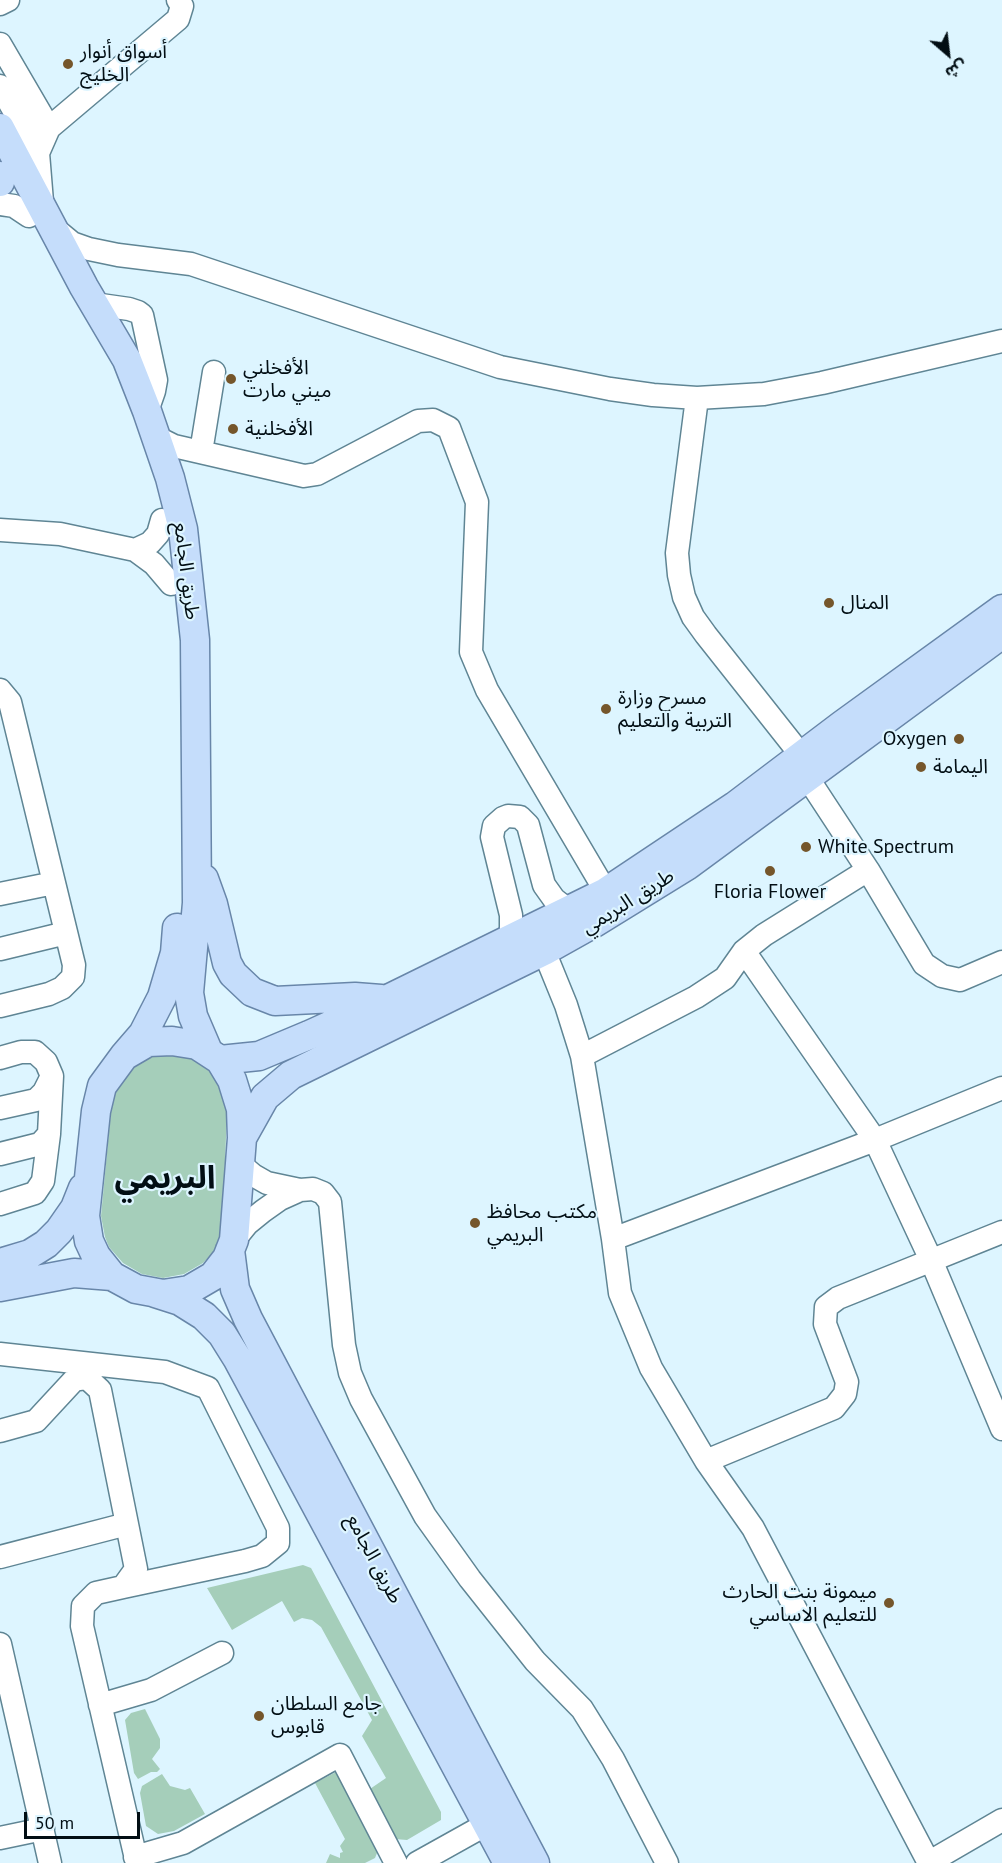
<!DOCTYPE html>
<meta charset="utf-8">
<style>
body{margin:0}
#map{position:relative;width:1002px;height:1863px;overflow:hidden;background:#ddf5ff;font-family:"PT Sans","Noto Sans Arabic",sans-serif}
canvas{display:block}
.north{position:absolute;left:918px;top:24px;width:60px;height:60px;-webkit-text-stroke:4px #ddf5ff;paint-order:stroke;rotate:152deg;font-size:16px;font-weight:700;line-height:24px;text-align:center;color:#020e14}
.north::after{content:'';display:block;margin:auto;width:21px;height:27px;background:#020e14;clip-path:polygon(50% 0,100% 100%,50% 72%,0 100%)}
.scale{position:absolute;left:24px;top:1812px;width:116px;height:27px;box-sizing:border-box;border:3px solid #020e14;border-top:0;padding-left:8px;font-size:18px;line-height:21px;white-space:nowrap;color:#020e14;-webkit-text-stroke:4px #ddf5ff;paint-order:stroke}
</style>
<div id="map">
<canvas width="1002" height="1863"></canvas>
<div class="north">ش</div>
<div class="scale">50 m</div>
</div>
<script>
const ctx = document.querySelector('canvas').getContext('2d');
ctx.lineJoin = 'round';
function paint(path, color) { ctx.fillStyle = color; ctx.fill(path, 'evenodd'); }
const shape = rows => new Path2D(rows.map(r => 'M' + r).join(''));
function strokePath(path, color, width, dash) { ctx.strokeStyle = color; ctx.lineWidth = width; ctx.lineCap = dash ? 'butt' : 'round'; ctx.setLineDash(dash || []); ctx.stroke(path); }
function label(font, color, halo, rows, align = 'center') {
  ctx.font = font + ' "PT Sans","Noto Sans Arabic",sans-serif'; ctx.lineWidth = 4.5; ctx.setLineDash([]); ctx.textBaseline = 'middle'; ctx.strokeStyle = halo; ctx.fillStyle = color; for (const [text, x, y, turn = 0] of rows) {
    ctx.save(); ctx.translate(x, y); ctx.rotate((+turn || 0) * Math.PI / 180); ctx.textAlign = isNaN(turn) ? turn : align; if (halo) ctx.strokeText(text, 0, 0); ctx.fillText(text, 0, 0); ctx.restore();
  }
}
const green = shape([
 [152,1053,194,1053,228,1088,222,1235,212,1254,203,1263,184,1274,163,1278,142,1274,123,1263,109,1247,105,1237,101,1216,111,1110,115,1089,133,1063],
 [303,1565,311,1568,441,1812,441,1820,407,1840,395,1839,367,1791,386,1778,362,1736,372,1720,321,1627,312,1620,302,1618,294,1622,282,1601,232,1630,207,1588],
 [145,1709,160,1739,160,1748,152,1759,160,1769,157,1772,151,1772,138,1779,134,1773,125,1720,131,1713],
 [338,1771,379,1848,375,1858,365,1863,326,1863,330,1854,340,1858,340,1853,343,1852,340,1846,345,1839,315,1783],
 [162,1774,170,1786,185,1790,190,1788,205,1814,174,1831,158,1834,146,1826,140,1793,142,1786]
]);
const minor = shape([
 [0,4,8,0],
 [0,44,49,128,38,153,42,202],
 [0,86,38,153],
 [49,128,178,19,182,6,178,0],
 [0,204,14,206,29,216],
 [55,229,72,243,89,249,118,255,191,264,500,367,610,389,653,395,697,398,764,394,822,383,1002,341],
 [94,304,129,309,138,312,142,315,156,380,154,391,147,411],
 [697,398,677,553,679,575,684,597,693,617,706,635,801,755],
 [156,437,174,446,304,476,317,474,418,421,433,420,449,428,477,502,471,652,487,690,606,892],
 [201,452,214,372],
 [0,530,60,534,135,550,154,564,171,584],
 [135,550,150,543,158,534,162,520],
 [0,690,10,702,74,965,73,977,62,988,49,994,0,1006],
 [807,777,868,870,924,964,942,976,960,980,1002,962],
 [0,894,54,883],
 [511,938,511,915,492,837,494,826,503,818,508,816,520,817,528,825,544,885,554,899,568,910],
 [0,949,66,933],
 [544,951,566,1005,582,1056,613,1239,620,1293,651,1368,706,1461,753,1528,929,1863],
 [744,951,875,1140,931,1260,1002,1429],
 [582,1056,696,997,725,978,744,951,764,935,868,870],
 [0,1058,21,1052,35,1052,46,1062,52,1076,49,1134,43,1181,35,1193,0,1204],
 [0,1108,36,1100,44,1092,51,1078],
 [0,1154,40,1144,49,1134],
 [240,1164,253,1175,267,1183,300,1190,313,1189,323,1193,330,1202,344,1345,350,1373,361,1399,425,1516,470,1579,535,1661,582,1709,613,1759,667,1863],
 [613,1239,875,1140,1002,1088],
 [234,1240,247,1224,263,1211,280,1199,300,1190],
 [0,1354,165,1372,208,1388,278,1528,278,1543,262,1556,245,1561,123,1587],
 [0,1431,36,1421,74,1380,87,1378,100,1390,136,1569,123,1587,96,1593,83,1606,82,1626,137,1863],
 [706,1461,834,1408,845,1394,847,1382,825,1324,826,1307,838,1298,1002,1232],
 [0,1557,127,1524],
 [0,1644,50,1863],
 [100,1705,151,1690,222,1653],
 [0,1838,43,1829],
 [135,1857,183,1843,340,1755,396,1863],
 [417,1863,487,1824],
 [928,1863,1002,1820]
]);
const major = shape([
 [0,128,84,287,127,360,147,411,170,478,183,529,195,640,197,903,189,993,193,1016,208,1051],
 [0,176,0,182],
 [204,879,213,904,227,963,233,974,252,992,275,1001,355,997,381,999],
 [172,1041,197,1045,220,1060,232,1080,241,1109,242,1138,234,1240,227,1258,213,1276,189,1290,163,1294,136,1289,112,1276,96,1256,89,1241,85,1216,96,1111,102,1086,124,1056,148,1042,172,1041],
 [124,1056,143,1034,162,997,175,953,177,928],
 [220,1060,259,1056,309,1035,386,1000,606,892,735,806,842,725,1002,609],
 [242,1138,265,1097,291,1075,544,951,594,923,688,865,1002,634],
 [230,1250,235,1289,248,1319,535,1863],
 [0,1263,30,1254,46,1244,59,1231,75,1208,83,1188],
 [0,1287,74,1273,112,1276],
 [155,1293,180,1301,204,1316,222,1334,237,1358,508,1863]
]);
const markers = [
 [68,64,6,"#75562b"],
 [231,379,6,"#75562b"],
 [233,429,6,"#75562b"],
 [829,603,6,"#75562b"],
 [606,709,6,"#75562b"],
 [959,739,6,"#75562b"],
 [921,767,6,"#75562b"],
 [806,847,6,"#75562b"],
 [770,871,6,"#75562b"],
 [475,1223,6,"#75562b"],
 [889,1603,6,"#75562b"],
 [259,1716,6,"#75562b"]
];
const poiNames = [
 ["أسواق أنوار",80,52],
 ["الخليج",80,75],
 ["الأفخلني",243,368],
 ["ميني مارت",243,391],
 ["الأفخلنية",245,429],
 ["المنال",841,603],
 ["مسرح وزارة",618,698],
 ["التربية والتعليم",618,721],
 ["Oxygen",947,739,"right"],
 ["اليمامة",933,767],
 ["White Spectrum",818,847],
 ["Floria Flower",770,892,"center"],
 ["مكتب محافظ",487,1212],
 ["البريمي",487,1235],
 ["ميمونة بنت الحارث",877,1592,"right"],
 ["للتعليم الاساسي",877,1615,"right"],
 ["جامع السلطان",271,1704],
 ["قابوس",271,1727]
];
const streetNames = [
 ["طريق الجامع",186,571,83],
 ["طريق البريمي",628,902,-32],
 ["طريق الجامع",374,1559,62]
];
const townNames = [
 ["البريمي",165,1179]
];
paint(green, '#a5ceba');
strokePath(minor, '#5f8594', 25);
strokePath(major, '#6886a9', 31);
strokePath(minor, '#fff', 22);
strokePath(major, '#c5ddfb', 28);
for (const [x, y, r, color] of markers) { const dot = new Path2D(); dot.arc(x, y, r, 0, 2 * Math.PI); ctx.fillStyle = color; ctx.fill(dot); strokePath(dot, '#ddf5ff', 2); }
label('20px', '#020e14', '#ddf5ff', poiNames, 'left');
label('20px', '#020e14', '#ddf5ff', streetNames);
label('bold 32px', '#020e14', '#ddf5ff', townNames);
</script>
